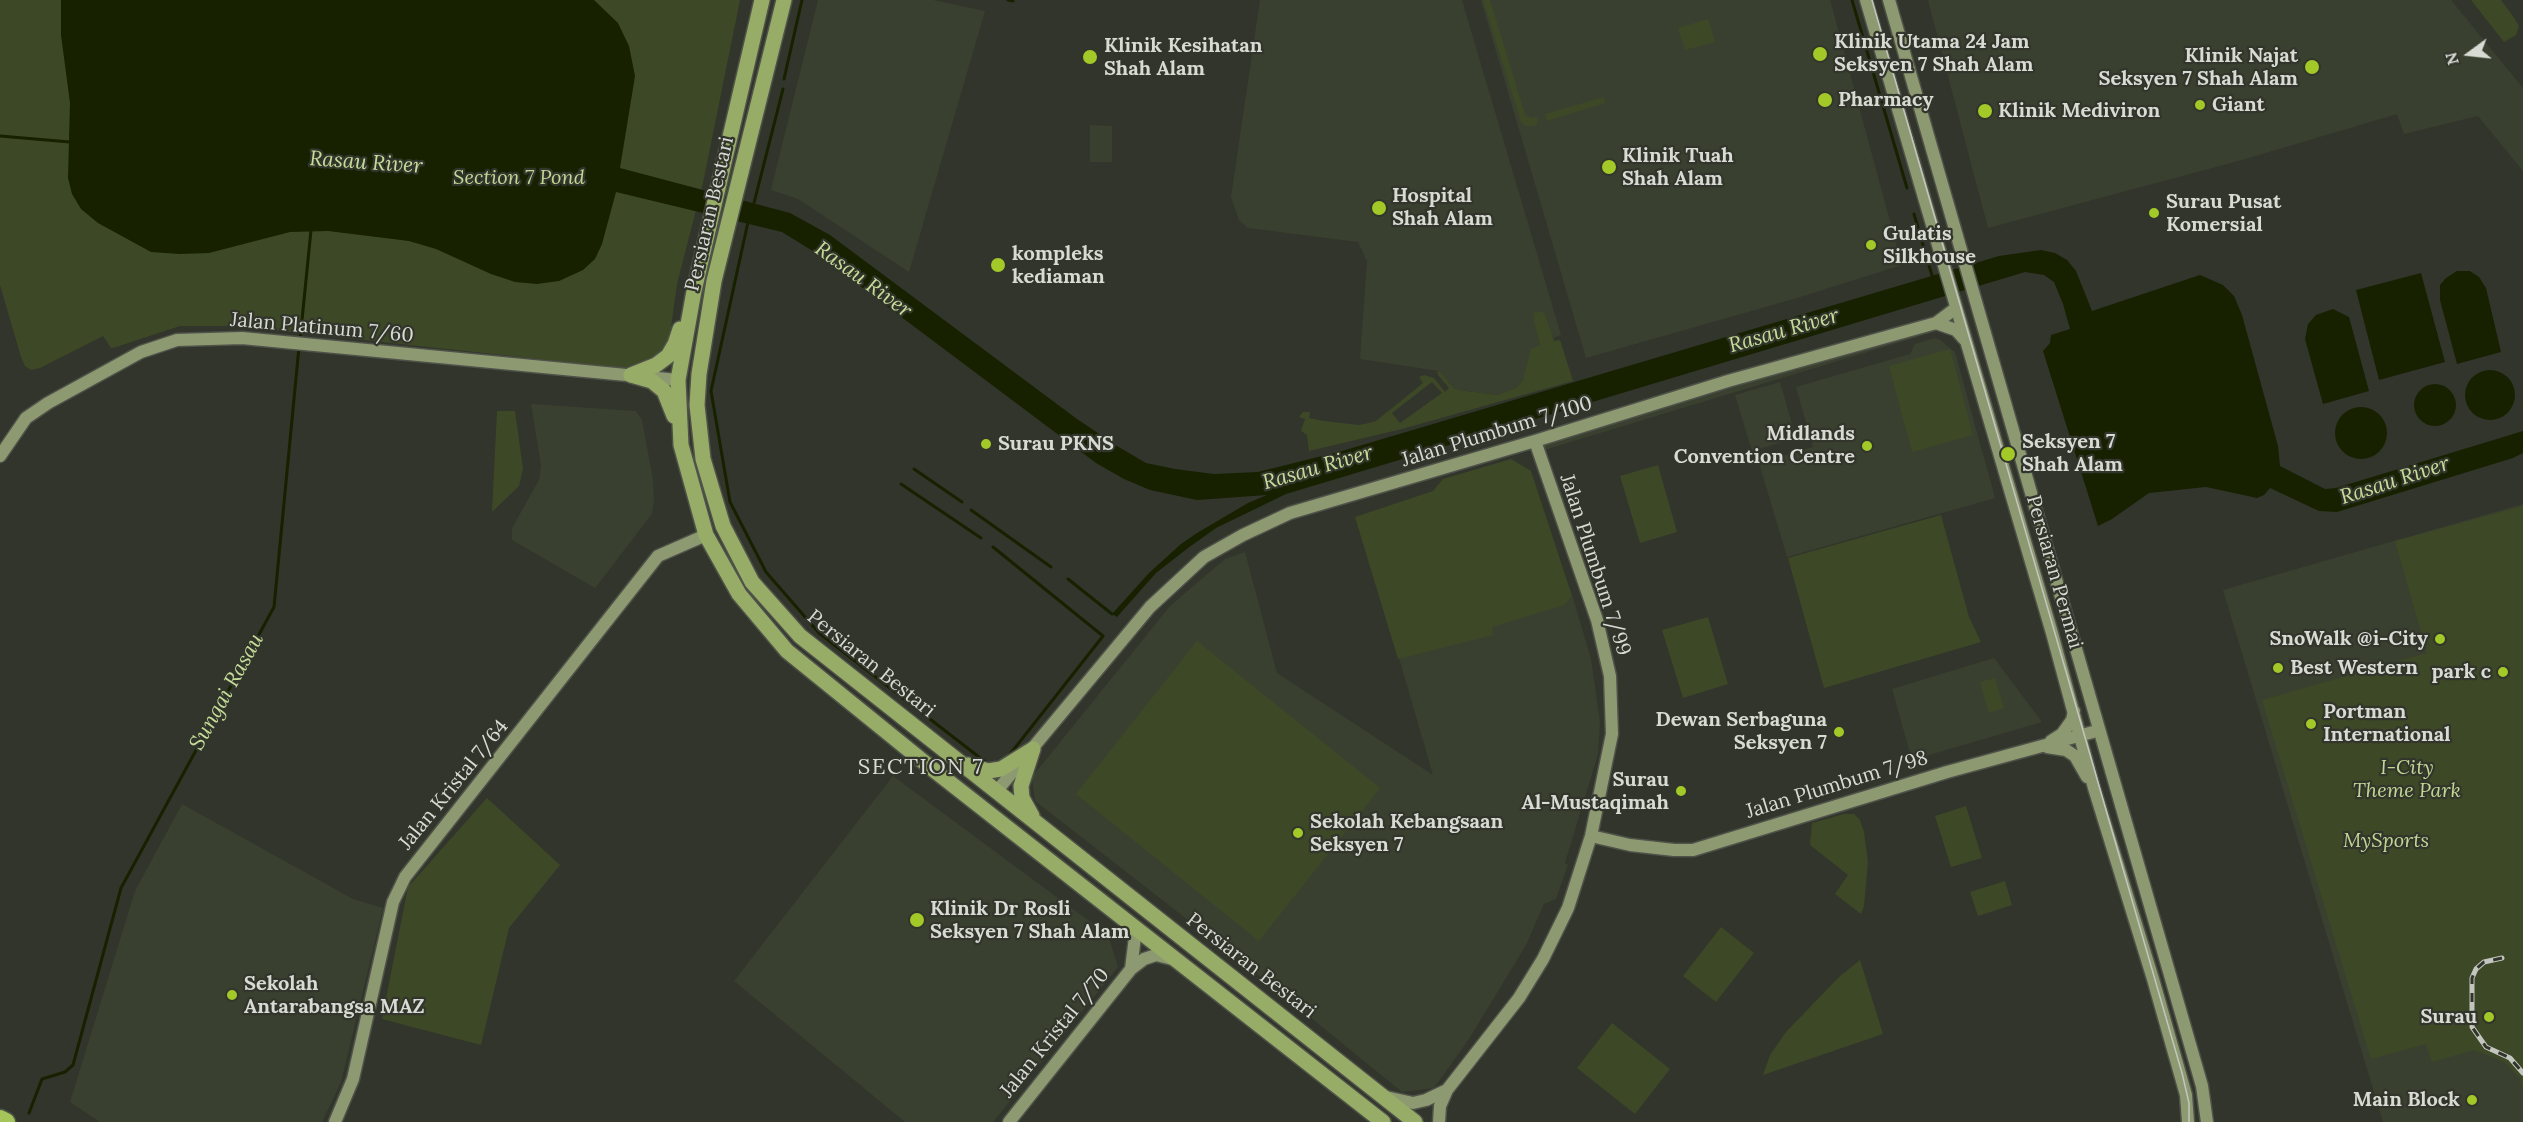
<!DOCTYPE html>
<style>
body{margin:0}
#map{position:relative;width:2523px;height:1122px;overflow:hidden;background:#32352b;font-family:Lora,serif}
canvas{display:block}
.north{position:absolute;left:2439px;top:24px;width:60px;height:60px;-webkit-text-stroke:4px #32352b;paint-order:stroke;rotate:255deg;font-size:16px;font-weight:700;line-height:24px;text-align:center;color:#d8dbd4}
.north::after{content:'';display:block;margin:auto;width:21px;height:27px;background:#d8dbd4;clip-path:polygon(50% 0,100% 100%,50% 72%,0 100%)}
</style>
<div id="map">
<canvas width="2523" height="1122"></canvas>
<div class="north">N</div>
</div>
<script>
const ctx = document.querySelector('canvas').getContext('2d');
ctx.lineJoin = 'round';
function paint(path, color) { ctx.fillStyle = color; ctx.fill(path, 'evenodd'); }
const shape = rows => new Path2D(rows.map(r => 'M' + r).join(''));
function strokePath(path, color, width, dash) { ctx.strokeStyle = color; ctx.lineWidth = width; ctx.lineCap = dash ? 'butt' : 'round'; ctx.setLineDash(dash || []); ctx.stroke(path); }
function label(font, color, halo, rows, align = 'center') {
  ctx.font = font + ' Lora,serif'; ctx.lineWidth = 4.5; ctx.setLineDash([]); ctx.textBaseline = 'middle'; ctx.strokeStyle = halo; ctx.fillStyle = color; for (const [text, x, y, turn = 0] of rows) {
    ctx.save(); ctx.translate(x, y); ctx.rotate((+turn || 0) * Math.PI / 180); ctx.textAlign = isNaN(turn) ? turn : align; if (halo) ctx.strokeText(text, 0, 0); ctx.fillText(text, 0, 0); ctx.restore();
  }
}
const built = shape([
 [818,0,933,0,985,11,909,272,798,199,771,190],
 [1260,0,1462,0,1561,335,1553,338,1545,314,1534,322,1540,345,1523,380,1516,388,1497,395,1459,390,1454,388,1439,371,1360,359,1367,261,1358,242,1248,228,1239,220,1231,197],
 [1481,0,1830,0,1902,265,1797,298,1586,358],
 [1928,0,2451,0,2523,88,2523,171,2478,116,2404,134,2397,114,2242,160,1988,228],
 [1090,125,1112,126,1112,162,1090,162],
 [1932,317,1937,331,1544,450,1539,433],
 [1935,338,1940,340,1955,352,1995,498,1787,557,1759,463,1813,447,1796,387,1910,354,1915,344],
 [1780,382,1796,438,1752,451,1735,395],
 [531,404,636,411,642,420,653,479,654,501,652,514,595,588,512,540,512,528,539,480,541,465],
 [1527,471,1574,601,1591,659,1600,722,1598,754,1565,863,1568,865,1556,899,1544,904,1526,945,1469,1039,1434,1088,1402,1092,1256,973,1035,801,1032,777,1170,606,1225,559,1245,552,1277,673,1433,775,1358,517],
 [2523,504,2523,1122,2383,1122,2223,590],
 [1994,658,2042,722,1912,760,1892,689],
 [893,776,1108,935,1118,967,993,1122,905,1122,734,981],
 [182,804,353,899,383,908,341,1082,322,1122,100,1122,70,1102,135,891]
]);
const green = shape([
 [0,0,740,0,703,183,677,284,669,342,661,356,631,369,235,326,180,326,116,347,111,348,103,336,40,368,31,370,25,366,21,357,0,285],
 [1483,0,1490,0,1525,115,1531,118,1537,117,1538,123,1535,126,1525,126,1521,122],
 [2471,0,2501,0,2515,19,2519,26,2516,35,2504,42],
 [1708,19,1715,42,1685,50,1678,28],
 [1604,97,1605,103,1547,121,1545,114],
 [1540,311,1545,314,1554,341,1560,340,1573,381,1402,429,1309,451,1307,435,1301,431,1305,419,1299,417,1303,412,1310,412,1309,418,1324,421,1359,425,1369,423,1376,421,1423,383,1419,377,1424,375,1434,378,1445,392,1449,388,1438,375,1437,372,1439,371,1454,388,1459,390,1497,395,1516,388,1523,380,1531,349,1540,345,1534,322,1534,313],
 [1432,382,1442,393,1400,423,1392,413],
 [1950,349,1973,435,1912,452,1889,366],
 [497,411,515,411,523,469,519,486,492,512],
 [1511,459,1531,471,1572,596,1564,605,1492,627,1493,635,1398,659,1355,517,1433,491,1443,479],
 [1658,465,1677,532,1640,543,1620,476],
 [2523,506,2523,1088,2520,1078,2503,1061,2474,1050,2432,1062,2426,1044,2371,1059,2262,700,2427,653,2395,541],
 [1941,515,1969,617,1981,642,1824,688,1788,558],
 [1708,617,1728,684,1683,698,1662,630],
 [1197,641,1380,788,1259,941,1076,794],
 [1995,678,2004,708,1989,713,1980,682],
 [487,798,560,865,509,928,481,1045,382,1019,408,887],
 [1966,806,1982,858,1951,867,1935,816],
 [1844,814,1854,814,1860,820,1864,832,1868,862,1864,906,1861,914,1835,894,1848,875,1810,845,1812,823],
 [2005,881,2012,905,1978,916,1970,892],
 [1721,927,1754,953,1716,1002,1683,976],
 [1860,960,1883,1034,1763,1075,1770,1055,1786,1032,1839,977],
 [1612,1023,1670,1069,1635,1114,1577,1068]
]);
const water = shape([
 [61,0,594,0,618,23,629,46,635,76,620,168,790,213,830,235,1077,419,1117,446,1146,463,1175,469,1214,474,1258,472,1342,451,1999,256,2041,250,2055,253,2067,260,2076,271,2092,311,2200,275,2223,285,2234,296,2242,315,2278,446,2280,466,2325,489,2336,488,2523,431,2523,453,2513,458,2337,512,2319,511,2270,488,2264,495,2257,498,2206,487,2149,493,2112,519,2098,526,2043,351,2050,343,2051,335,2070,329,2063,304,2054,282,2044,275,2025,272,1286,494,1216,528,1188,548,1156,573,1117,617,1112,614,1149,573,1181,544,1197,533,1248,503,1267,495,1197,500,1150,490,1124,479,1096,463,816,253,782,232,616,192,602,244,595,259,583,270,559,281,537,284,515,282,491,274,436,249,409,241,328,231,290,232,209,253,180,254,151,252,98,223,81,209,72,194,68,178,70,103,61,35],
 [2457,271,2470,271,2479,277,2486,288,2501,352,2457,364,2440,300,2440,285,2446,278],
 [2421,273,2445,362,2379,380,2356,290],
 [2333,309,2349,317,2369,391,2323,404,2305,339,2308,324,2316,315],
 '2465 395a25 25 0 1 1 50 0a25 25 0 1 1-50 0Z',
 '2414 405a21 21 0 1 1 42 0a21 21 0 1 1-42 0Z',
 '2335 433a26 26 0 1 1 52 0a26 26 0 1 1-52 0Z'
]);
const stream = shape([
 [1008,0,1013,1],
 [1852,0,1907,188],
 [784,79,802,0],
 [0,136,70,142],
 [754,203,783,89],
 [1914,214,1933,279],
 [748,222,711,391,730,502,766,572,819,633,988,764],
 [300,340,311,230],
 [914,469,962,502],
 [901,484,981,538],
 [971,510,1051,567],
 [993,547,1103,636,1007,758],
 [1068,579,1112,614],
 [29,1113,42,1079,65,1072,73,1065,121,888,274,607,299,347]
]);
const secondary = shape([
 [1866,0,2052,633,2094,788,2153,979,2186,1095,2188,1122],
 [1889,0,2202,1086,2207,1122],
 [1936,323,1956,330,1965,340],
 [0,456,26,418,48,403,141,352,177,340,242,338,678,380],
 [2051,741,2062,734,2072,720,2074,711],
 [2047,747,2066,750,2075,756,2087,777],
 [996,792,1150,607,1204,557,1243,535,1290,513,1535,441,1728,381,1936,323,1956,308],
 [1591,836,1630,845,1674,850,1693,850,1947,772,2093,732],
 [1131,924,1135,937,1131,969],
 [1386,1097,1413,1103,1426,1100,1447,1090],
 [335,1122,353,1079,393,902,405,877,658,556,706,535],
 [1009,1122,1131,969,1144,959,1156,955,1172,959],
 [1439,1122,1440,1106,1447,1090,1519,998,1543,959,1568,908,1591,836,1612,734,1610,676,1597,620,1535,441]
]);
const primary = shape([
 [762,0,694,291,678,380,681,445,706,535,739,594,787,651,935,771,1383,1122],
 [784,0,714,281,699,374,697,405,703,459,723,526,752,582,800,636,1415,1122],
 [631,375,656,365,668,356,675,344,680,329],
 [631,375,652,381,664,391,674,416],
 [968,765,988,771,1001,769,1033,749],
 [1032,816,1022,798,1021,786,1033,749]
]);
const highway = shape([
 [0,1119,6,1122]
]);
const tram = shape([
 [1872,0,2182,1073,2189,1103,2189,1122]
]);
const rail = shape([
 [2502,958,2484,962,2476,969,2472,978,2472,1027,2486,1047,2510,1058,2523,1073]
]);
const markers = [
 [1820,54,8,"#a2c928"],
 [1090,57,8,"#a2c928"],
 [2312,67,8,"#a2c928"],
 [1825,100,8,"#a2c928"],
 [2200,105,6,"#a2c928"],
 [1985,111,8,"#a2c928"],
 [1609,167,8,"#a2c928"],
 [1379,208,8,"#a2c928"],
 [2154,213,6,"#a2c928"],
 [1871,245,6,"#a2c928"],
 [998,265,8,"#a2c928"],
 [986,444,6,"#a2c928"],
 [1867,446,6,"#a2c928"],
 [2008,454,8,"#a2c928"],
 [2440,639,6,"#a2c928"],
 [2278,668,6,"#a2c928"],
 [2503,672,6,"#a2c928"],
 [2311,724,6,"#a2c928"],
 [1839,732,6,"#a2c928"],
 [1681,791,6,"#a2c928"],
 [1298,833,6,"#a2c928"],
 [917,920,8,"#a2c928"],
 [232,995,6,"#a2c928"],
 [2489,1017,6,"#a2c928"],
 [2472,1100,6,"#a2c928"]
];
const poiNames = [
 ["Klinik Utama 24 Jam",1834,42],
 ["Seksyen 7 Shah Alam",1834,65],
 ["Klinik Kesihatan",1104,46],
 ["Shah Alam",1104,69],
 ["Klinik Najat",2298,56,"right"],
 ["Seksyen 7 Shah Alam",2298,79,"right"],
 ["Pharmacy",1838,100],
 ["Giant",2212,105],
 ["Klinik Mediviron",1998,111],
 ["Klinik Tuah",1622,156],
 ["Shah Alam",1622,179],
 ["Hospital",1392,196],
 ["Shah Alam",1392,219],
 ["Surau Pusat",2166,202],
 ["Komersial",2166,225],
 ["Gulatis",1883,234],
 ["Silkhouse",1883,257],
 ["kompleks",1012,254],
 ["kediaman",1012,277],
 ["Midlands",1855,434,"right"],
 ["Convention Centre",1855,457,"right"],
 ["Seksyen 7",2022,442],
 ["Shah Alam",2022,465],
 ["Surau PKNS",998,444],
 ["SnoWalk @i-City",2428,639,"right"],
 ["Best Western",2290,668],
 ["park c",2491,672,"right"],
 ["Portman",2323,712],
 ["International",2323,735],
 ["Dewan Serbaguna",1827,720,"right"],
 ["Seksyen 7",1827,743,"right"],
 ["Surau",1669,780,"right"],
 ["Al-Mustaqimah",1669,803,"right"],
 ["Sekolah Kebangsaan",1310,822],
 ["Seksyen 7",1310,845],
 ["Klinik Dr Rosli",930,909],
 ["Seksyen 7 Shah Alam",930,932],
 ["Sekolah",244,984],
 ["Antarabangsa MAZ",244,1007],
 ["Surau",2477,1017,"right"],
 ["Main Block",2460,1100,"right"]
];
const parkNames = [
 ["Section 7 Pond",519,178],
 ["I-City",2407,768],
 ["Theme Park",2407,791],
 ["MySports",2386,841]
];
const streetNames = [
 ["Persiaran Bestari",710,214,-77],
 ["Jalan Platinum 7/60",322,328,5],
 ["Jalan Plumbum 7/100",1497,432,-17],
 ["Jalan Plumbum 7/99",1595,565,72],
 ["Persiaran Permai",2054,572,74],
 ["Persiaran Bestari",871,664,39],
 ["Jalan Kristal 7/64",454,785,-51],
 ["Jalan Plumbum 7/98",1837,785,-17],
 ["Persiaran Bestari",1251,966,38],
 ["Jalan Kristal 7/70",1055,1033,-51]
];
const waterNames = [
 ["Rasau River",366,163,4],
 ["Rasau River",863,280,36],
 ["Rasau River",1784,331,-16],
 ["Rasau River",1318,468,-16],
 ["Rasau River",2395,481,-18],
 ["Sungai Rasau",227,692,-61]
];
const quarterNames = [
 ["SECTION 7",921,768]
];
paint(built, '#3a402f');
paint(green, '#3d4826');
paint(water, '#172100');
strokePath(stream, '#172100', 3);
strokePath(secondary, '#4f5249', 15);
strokePath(primary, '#4f5249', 18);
strokePath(highway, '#4f5249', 21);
strokePath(secondary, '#8d9971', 12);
strokePath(primary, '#97ac67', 15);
strokePath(highway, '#a5c459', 18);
strokePath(tram, '#c3c6bf', 1.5);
strokePath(rail, '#c3c6bf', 5);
strokePath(rail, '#32352b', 3, [9]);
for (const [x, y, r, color] of markers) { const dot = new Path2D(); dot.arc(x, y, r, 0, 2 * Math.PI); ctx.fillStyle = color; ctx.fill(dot); strokePath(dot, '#32352b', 2); }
label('bold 20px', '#d8dbd4', '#32352b', poiNames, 'left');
label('italic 20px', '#c1d794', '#32352b', parkNames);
label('20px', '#d8dbd4', '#32352b', streetNames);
label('italic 21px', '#c6dd99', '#32352b', waterNames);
ctx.letterSpacing = '1.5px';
label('22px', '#d8dbd4', '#32352b', quarterNames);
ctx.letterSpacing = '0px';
</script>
